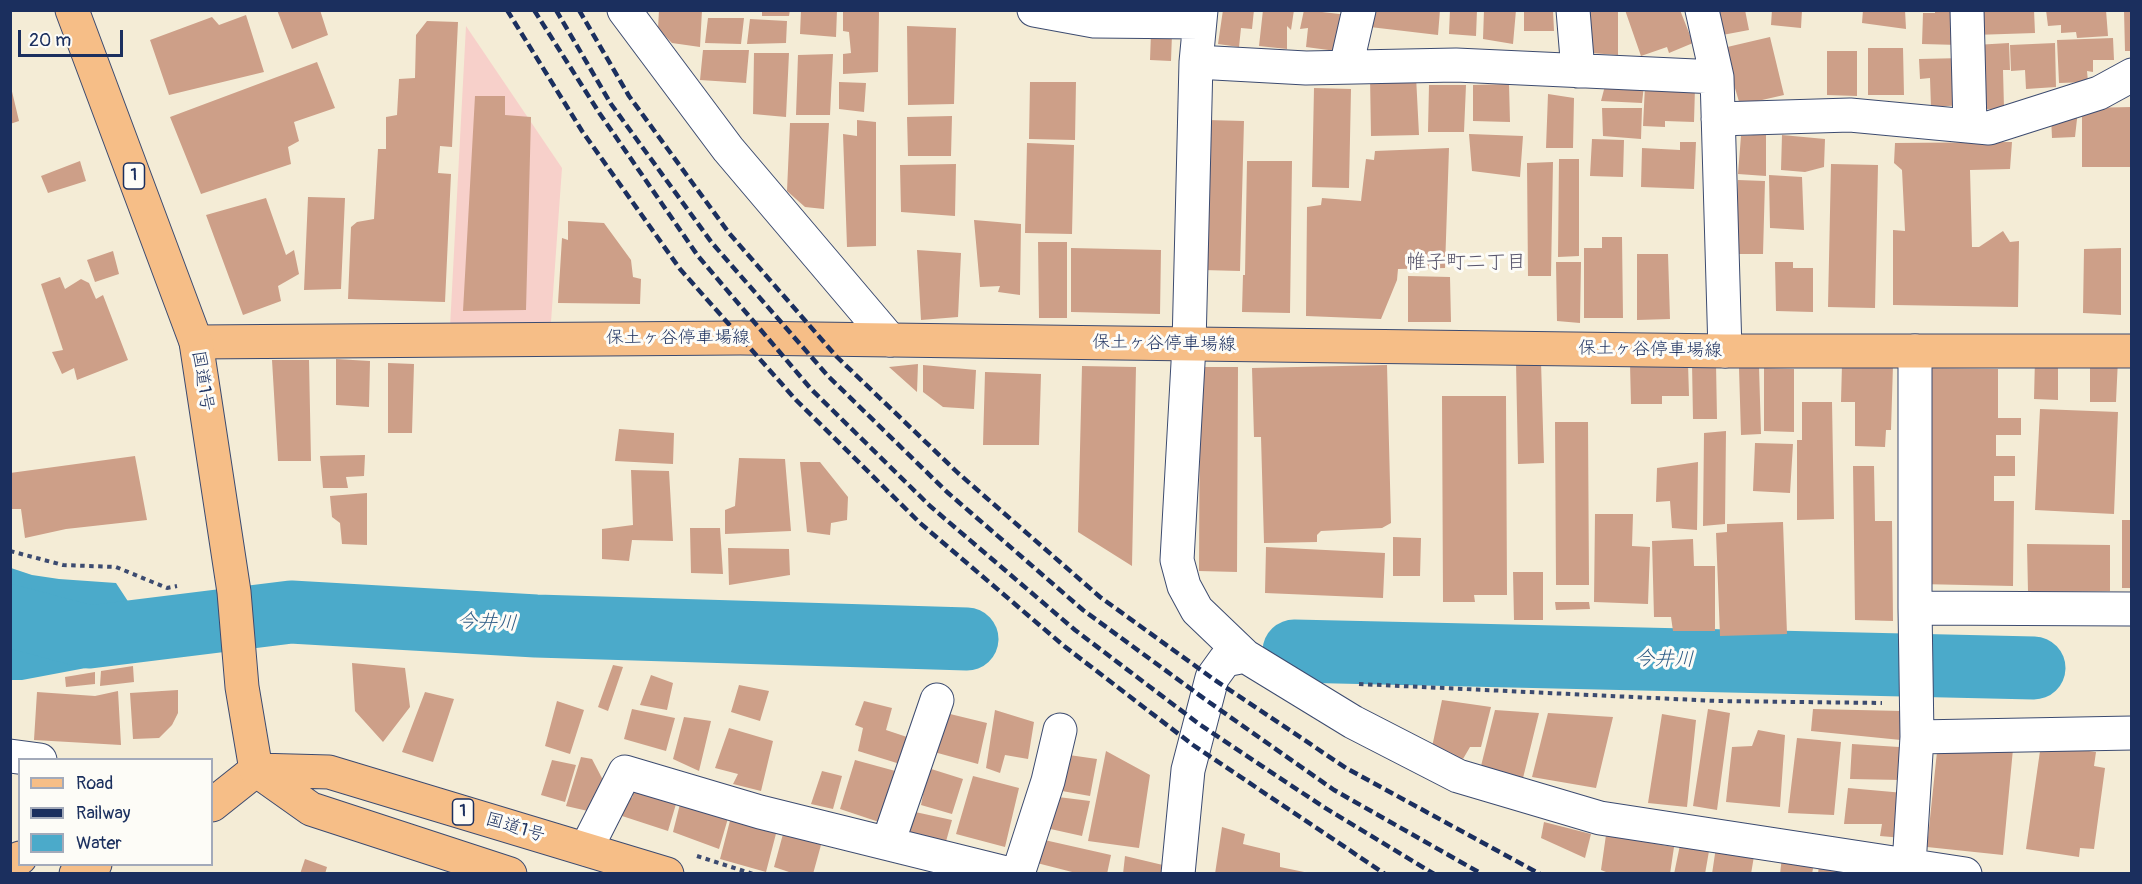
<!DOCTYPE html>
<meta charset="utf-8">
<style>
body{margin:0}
#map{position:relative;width:2142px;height:884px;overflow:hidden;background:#f4ecd6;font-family:Pangolin,sans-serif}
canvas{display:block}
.frame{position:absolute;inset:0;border:12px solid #1b2f5e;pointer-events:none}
.legend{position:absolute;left:18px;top:758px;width:195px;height:108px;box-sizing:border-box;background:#fdfcf7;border:2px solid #a3aaba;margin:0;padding:8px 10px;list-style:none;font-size:18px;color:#1b2f5e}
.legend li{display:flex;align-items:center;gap:12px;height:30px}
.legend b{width:30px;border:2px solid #a3aaba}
.scale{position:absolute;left:18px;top:30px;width:105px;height:27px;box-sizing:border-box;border:3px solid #1b2f5e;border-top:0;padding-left:8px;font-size:18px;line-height:21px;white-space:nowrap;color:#1b2f5e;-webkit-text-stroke:4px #fdfcf7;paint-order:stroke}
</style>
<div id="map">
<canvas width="2142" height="884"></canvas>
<div class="frame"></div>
<ul class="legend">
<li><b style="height:8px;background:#f6be87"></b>Road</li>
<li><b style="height:8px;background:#1b2f5e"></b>Railway</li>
<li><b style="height:16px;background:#4baaca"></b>Water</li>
</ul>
<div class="scale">20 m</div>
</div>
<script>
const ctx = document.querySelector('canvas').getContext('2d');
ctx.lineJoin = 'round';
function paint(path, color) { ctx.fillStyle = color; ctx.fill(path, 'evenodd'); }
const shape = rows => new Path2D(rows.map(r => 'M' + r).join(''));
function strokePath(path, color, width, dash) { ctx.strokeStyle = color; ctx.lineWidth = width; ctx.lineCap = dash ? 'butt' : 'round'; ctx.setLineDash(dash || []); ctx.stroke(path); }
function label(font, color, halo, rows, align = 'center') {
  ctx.font = font + ' Pangolin,"Klee One",sans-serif'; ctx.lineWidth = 6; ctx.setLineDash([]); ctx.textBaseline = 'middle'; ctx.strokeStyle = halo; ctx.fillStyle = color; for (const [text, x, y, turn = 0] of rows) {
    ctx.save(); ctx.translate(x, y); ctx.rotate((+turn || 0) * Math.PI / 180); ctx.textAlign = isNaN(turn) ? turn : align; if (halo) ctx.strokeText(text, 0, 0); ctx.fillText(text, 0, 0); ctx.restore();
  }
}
const built = shape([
 [466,26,562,168,551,322,520,326,450,327]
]);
const water = shape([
 [11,568,32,575,59,579,116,583,133,609,170,603,176,651,22,680,11,680]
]);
const river = shape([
 [10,616,89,637,291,612,536,626,967,639],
 [1294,651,2034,668]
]);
const building = shape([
 [277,10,320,10,328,35,292,49],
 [659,10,702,10,700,47,672,43,658,29],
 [762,10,790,10,789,16,762,16],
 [801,10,837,10,836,37,800,34],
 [843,10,879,12,878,72,843,74,843,54,851,53,849,32,843,31],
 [1223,10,1254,10,1252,29,1241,28,1239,47,1218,44],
 [1263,10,1294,10,1291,30,1287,26,1287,49,1259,46],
 [1304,10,1340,14,1336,51,1306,47,1308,28,1300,29],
 [1374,10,1440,10,1438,35,1370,27],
 [1450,10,1477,10,1476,36,1449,34],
 [1484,10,1516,10,1513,44,1483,39],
 [1524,10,1553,10,1554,31,1524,31],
 [1589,10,1618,10,1618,55,1591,53],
 [1625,10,1680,10,1693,43,1669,53,1667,47,1641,56],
 [1713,10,1745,10,1749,30,1717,36],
 [1772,10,1802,10,1801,28,1771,25],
 [1863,10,1905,10,1906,29,1862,23],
 [1935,10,1960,10,1959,45,1922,44,1923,13,1935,13],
 [1973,10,2034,10,2035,33,1974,35],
 [2046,10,2106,10,2108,36,2077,38,2076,32,2061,33,2061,25,2048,26],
 [2124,10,2132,10,2132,51,2125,51],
 [246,15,264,72,169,95,150,40,212,17,219,25],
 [708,18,744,18,741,44,705,43],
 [750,19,787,21,786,43,747,44],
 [427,21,458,22,452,147,440,146,438,173,451,174,445,302,348,299,351,227,357,222,374,219,378,149,386,149,386,117,397,115,399,79,415,78,416,35],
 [907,26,956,28,954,104,908,105],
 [1151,33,1172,34,1171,61,1150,60],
 [1770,37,1784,95,1740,105,1723,48],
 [2113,38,2114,60,2093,60,2093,72,2087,71,2088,82,2059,83,2057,40],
 [2009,43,2010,70,2003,70,2004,108,1978,110,1975,45],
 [2055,43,2056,87,2026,89,2025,70,2011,71,2010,45],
 [1868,48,1903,48,1904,95,1868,95],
 [703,50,749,50,746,83,700,80],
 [1827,51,1857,51,1857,96,1827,95],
 [754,53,789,53,786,117,753,114],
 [833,54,830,115,796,115,798,55],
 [1963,58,1965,105,1931,107,1930,78,1920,79,1919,59],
 [317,62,335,108,294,122,299,141,288,147,291,164,201,194,170,117],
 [1370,75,1416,76,1419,135,1371,136],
 [839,82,866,83,864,112,839,109],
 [1030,82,1076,82,1075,140,1029,139],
 [1606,82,1644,85,1642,103,1601,101],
 [10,83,19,121,10,124],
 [1509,84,1510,122,1473,121,1473,85],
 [1429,85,1466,85,1464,132,1428,132],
 [1645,86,1695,88,1694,122,1665,121,1665,127,1643,126],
 [1314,88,1351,89,1349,188,1312,187],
 [1548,94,1574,98,1573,148,1546,148],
 [475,96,505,96,505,115,531,117,526,310,463,311],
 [2132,107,2132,167,2082,167,2082,108],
 [1602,108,1642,108,1641,139,1603,136],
 [2078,110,2075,137,2052,138,2051,116],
 [952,116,951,156,908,156,907,117],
 [857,120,876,122,876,246,847,247,843,134,857,136],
 [1207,120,1244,121,1240,271,1203,270],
 [790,123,829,123,824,209,805,207,787,191],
 [1469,134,1523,136,1520,177,1472,171],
 [1766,134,1766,176,1738,174,1741,136],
 [1782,135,1825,139,1824,167,1805,172,1781,170],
 [1592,139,1624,140,1623,177,1590,176],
 [1680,142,1696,142,1694,189,1641,187,1642,148,1680,150],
 [2012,142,2010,169,1970,170,1972,247,1979,247,2003,231,2010,242,2019,241,2018,307,1893,305,1893,230,1905,231,1902,170,1894,163,1895,143],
 [1027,143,1074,145,1072,234,1025,233],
 [1449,148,1445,268,1398,269,1397,280,1381,319,1306,316,1307,207,1321,205,1322,198,1361,201,1366,159,1374,160,1375,151],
 [1559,159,1579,159,1579,256,1558,257],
 [80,161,86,181,48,193,41,176],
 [1247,161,1292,161,1290,313,1242,312,1243,275,1245,275],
 [1553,162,1551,276,1528,276,1527,163],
 [956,164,955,216,901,212,900,165],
 [1831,164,1878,165,1875,308,1828,307],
 [1769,175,1802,177,1804,230,1770,228],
 [1738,180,1765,181,1763,254,1736,254],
 [308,197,345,198,341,289,304,290],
 [266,198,286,255,294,250,299,274,278,286,281,301,243,315,206,215],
 [974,220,1021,224,1020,295,998,292,1000,286,980,287],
 [568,221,604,223,631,260,633,277,641,279,640,304,558,303,562,238,568,240],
 [1602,237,1622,237,1623,318,1584,318,1584,248,1602,248],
 [1038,242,1067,242,1067,318,1039,318],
 [1071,248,1161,250,1160,314,1071,312],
 [2121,248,2121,315,2083,313,2084,249],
 [917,250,961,253,958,317,921,320],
 [113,251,119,274,95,282,87,260],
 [1637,254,1668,254,1670,319,1637,320],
 [1556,262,1581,262,1580,323,1557,321],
 [1775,262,1793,262,1793,268,1813,268,1813,312,1776,311],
 [1408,276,1450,277,1451,322,1408,322],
 [60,277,65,289,81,279,89,283,96,299,103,295,128,360,77,380,74,368,62,374,52,352,63,350,41,284],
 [2035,358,2058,359,2058,400,2034,399],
 [2090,358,2118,359,2116,402,2090,402],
 [336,359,370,361,369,407,336,405],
 [272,360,309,360,311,461,278,461],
 [1541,361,1544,463,1518,464,1516,362],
 [388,363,414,364,412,433,388,433],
 [1688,363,1689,396,1662,396,1662,404,1631,404,1630,364],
 [1692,363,1716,363,1717,419,1693,419],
 [918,364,917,392,889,367],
 [1842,364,1893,365,1891,430,1886,430,1885,447,1855,446,1855,402,1841,402],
 [923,365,976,370,974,409,943,407,923,392],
 [1387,365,1391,523,1382,528,1321,531,1317,535,1317,542,1264,543,1261,437,1254,437,1252,368],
 [1082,366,1136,367,1132,566,1078,532],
 [1200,367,1238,367,1237,572,1199,571],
 [1759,367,1761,434,1741,435,1739,368],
 [1764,368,1794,369,1794,432,1764,431],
 [1921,368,1998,369,1998,418,2021,418,2021,435,1996,435,1996,456,2015,456,2015,476,1994,476,1994,501,2014,501,2013,586,1919,584],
 [985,372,1041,374,1039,445,983,445],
 [1442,396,1506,396,1507,595,1474,595,1475,602,1443,602],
 [1802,402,1832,402,1834,519,1797,520,1797,440,1802,440],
 [2040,409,2118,412,2114,514,2035,510],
 [1555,422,1588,422,1589,585,1556,585],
 [619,429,674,433,673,464,615,461],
 [1726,431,1725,524,1703,526,1704,433],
 [1755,443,1793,444,1790,493,1753,491],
 [365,455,364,476,346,477,348,488,323,488,320,456],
 [135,456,147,520,66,529,25,538,21,509,10,509,10,473],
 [739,458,785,459,791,531,725,534,725,510,735,506],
 [800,462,820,462,848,497,847,520,831,523,830,535,807,532],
 [1698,462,1697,530,1672,528,1670,501,1656,502,1657,468],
 [1853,466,1874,466,1875,521,1892,521,1893,621,1855,620],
 [631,470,669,471,673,541,632,540,629,561,602,559,602,529,633,525],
 [367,493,367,545,342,544,340,523,332,517,330,496],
 [1595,514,1633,514,1632,546,1650,547,1648,604,1594,602],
 [2122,520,2132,520,2132,588,2122,588],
 [1783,522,1787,634,1720,636,1716,533,1727,532,1727,524],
 [690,528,720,528,723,574,691,573],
 [1393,537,1421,538,1420,576,1393,576],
 [1693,539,1694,566,1715,566,1715,631,1673,631,1671,617,1654,617,1652,541],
 [2027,544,2110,545,2110,591,2028,592],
 [1266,547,1385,553,1383,598,1265,593],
 [728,548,789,549,790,575,729,585],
 [1513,572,1543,572,1543,620,1514,620],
 [1555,602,1589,602,1590,609,1556,610],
 [352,663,405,668,410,707,383,742,355,711],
 [613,665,623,667,608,711,598,707],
 [133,666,134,682,100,686,101,671],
 [95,672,95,684,66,687,65,677],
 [651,675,673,683,667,710,640,705],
 [739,685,769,691,760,721,731,712],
 [178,690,178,713,172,725,159,738,133,739,130,693],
 [118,691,121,745,34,740,37,692,95,696],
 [425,692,454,699,433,762,402,752],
 [1442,700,1491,707,1481,747,1470,747,1463,759,1432,747],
 [557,701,584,710,570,754,545,746],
 [864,701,892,708,886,730,907,737,900,764,858,751,863,728,855,725],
 [632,709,675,718,666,751,624,739],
 [1708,709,1730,713,1717,810,1693,806],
 [1813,709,1902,711,1901,740,1811,731],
 [995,710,1034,722,1028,759,1005,755,1000,773,986,768],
 [1495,710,1539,713,1523,778,1481,766],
 [946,713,987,723,978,764,934,752],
 [1548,713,1613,717,1596,788,1532,777],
 [1662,714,1696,720,1687,807,1648,803],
 [684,717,711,721,699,771,673,759],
 [729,728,773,741,761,791,733,784,738,774,715,768],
 [1758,730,1785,735,1780,807,1726,802,1732,747,1752,746],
 [1797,738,1841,742,1834,815,1788,813],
 [1938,742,2013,749,2003,855,1927,847],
 [1852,744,1899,747,1901,780,1850,779],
 [2041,744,2096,752,2094,766,2105,768,2094,849,2080,848,2079,857,2026,849],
 [1106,751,1150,775,1139,848,1088,841],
 [1069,755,1097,759,1090,796,1062,791],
 [581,757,592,759,603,780,588,811,566,806],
 [552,760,576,765,565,802,541,795],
 [855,760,899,772,882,823,840,809],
 [928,768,963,779,952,814,921,805],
 [822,771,842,776,833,809,811,804],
 [973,776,1019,788,1005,847,956,834],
 [636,784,679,794,668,831,619,815,624,799,632,798],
 [1848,788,1904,793,1903,838,1880,836,1882,824,1844,824],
 [682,796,731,808,719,849,673,832],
 [1050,796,1090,801,1082,836,1046,828],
 [906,810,952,820,945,845,901,832],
 [732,813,778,826,766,872,720,859],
 [1544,822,1591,834,1585,858,1541,838],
 [786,823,824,834,813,874,795,874,774,867],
 [1222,827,1245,834,1243,844,1280,853,1280,867,1314,874,1215,874],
 [1606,835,1674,847,1670,874,1611,874,1601,870],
 [1040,839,1111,855,1107,874,1080,874,1033,862],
 [1680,845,1709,851,1705,874,1674,874],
 [1716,847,1754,856,1751,874,1712,874],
 [1125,856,1167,866,1165,874,1123,874],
 [1782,857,1814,863,1812,874,1780,874],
 [305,859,327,867,325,874,300,874],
 [1819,865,1854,874,1818,874]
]);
const path = shape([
 [10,551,63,565,116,567,167,588,177,586],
 [1359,684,1717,701,1882,703],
 [697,856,753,874]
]);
const minor = shape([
 [624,10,728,149,890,340],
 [1034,10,1094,21,1199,22],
 [1201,10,1196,62,1189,345,1177,560,1184,586,1197,610,1245,656],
 [1573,10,1578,71],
 [1702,10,1717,77,1725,351],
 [1967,10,1970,126],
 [1196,62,1306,68,1456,65,1717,77],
 [1346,67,1359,10],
 [1718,119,1850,115,1989,128,2099,93,2132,75],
 [1915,351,1915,608,2132,609],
 [1915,608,1917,737],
 [10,756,40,760],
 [888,843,937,700],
 [586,849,625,772,760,812,1010,874],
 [1909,865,1917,737,2132,733],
 [1018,874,1048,781,1060,730],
 [1178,874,1188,770,1212,678,1225,660,1245,656,1353,722,1458,776,1600,818,1965,874]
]);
const major = shape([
 [196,342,740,338,1725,351,2132,351],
 [212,805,256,770],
 [10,862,20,858],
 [76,874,95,864]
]);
const highway = shape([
 [72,10,196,342,234,592,242,687,256,770,311,809,510,874],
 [256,770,329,772,667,874]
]);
const rail = shape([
 [507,10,582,131,680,269,796,400,920,523,1064,646,1193,745,1385,874],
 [534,10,600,114,698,256,811,389,930,506,1075,630,1199,724,1322,806,1434,874],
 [556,10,611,104,712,243,828,376,947,492,1083,610,1206,700,1334,790,1482,874],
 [579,10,629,96,729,233,836,356,958,473,1100,597,1212,678,1346,768,1540,874]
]);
const shields = [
 [134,176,21],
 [463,812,21]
];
const shieldNames = [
 ["1",134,176],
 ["1",463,812]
];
const streetNames = [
 ["保土ヶ谷停車場線",678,338],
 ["保土ヶ谷停車場線",1164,344,1],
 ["保土ヶ谷停車場線",1650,350,1],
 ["国道1号",202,381,81],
 ["国道1号",515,828,17]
];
const neighbourhoodNames = [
 ["帷子町二丁目",1466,263]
];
const waterNames = [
 ["今井川",487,623,3],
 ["今井川",1664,660,1]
];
paint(built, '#f7d0ca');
paint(water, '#4baaca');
strokePath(river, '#4baaca', 63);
paint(building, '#cd9f88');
strokePath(minor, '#3c4b70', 35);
strokePath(major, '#3c4b70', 35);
strokePath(highway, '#3c4b70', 35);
strokePath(path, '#3c4b70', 4, [4.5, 4.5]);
strokePath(minor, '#fff', 33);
strokePath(major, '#f6be87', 33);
strokePath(highway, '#f6be87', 33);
strokePath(rail, '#1b2f5e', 4.5, [9, 4.5]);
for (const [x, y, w] of shields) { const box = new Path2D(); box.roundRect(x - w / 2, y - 13, w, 26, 4.5); ctx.fillStyle = '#fdfcf7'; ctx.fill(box); strokePath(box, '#1b2f5e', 1.5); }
label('bold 16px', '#1b2f5e', null, shieldNames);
label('18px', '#1b2f5e', '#fdfcf7', streetNames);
label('20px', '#59566d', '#fdfcf7', neighbourhoodNames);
label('italic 20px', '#2c5a84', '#fdfcf7', waterNames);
</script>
